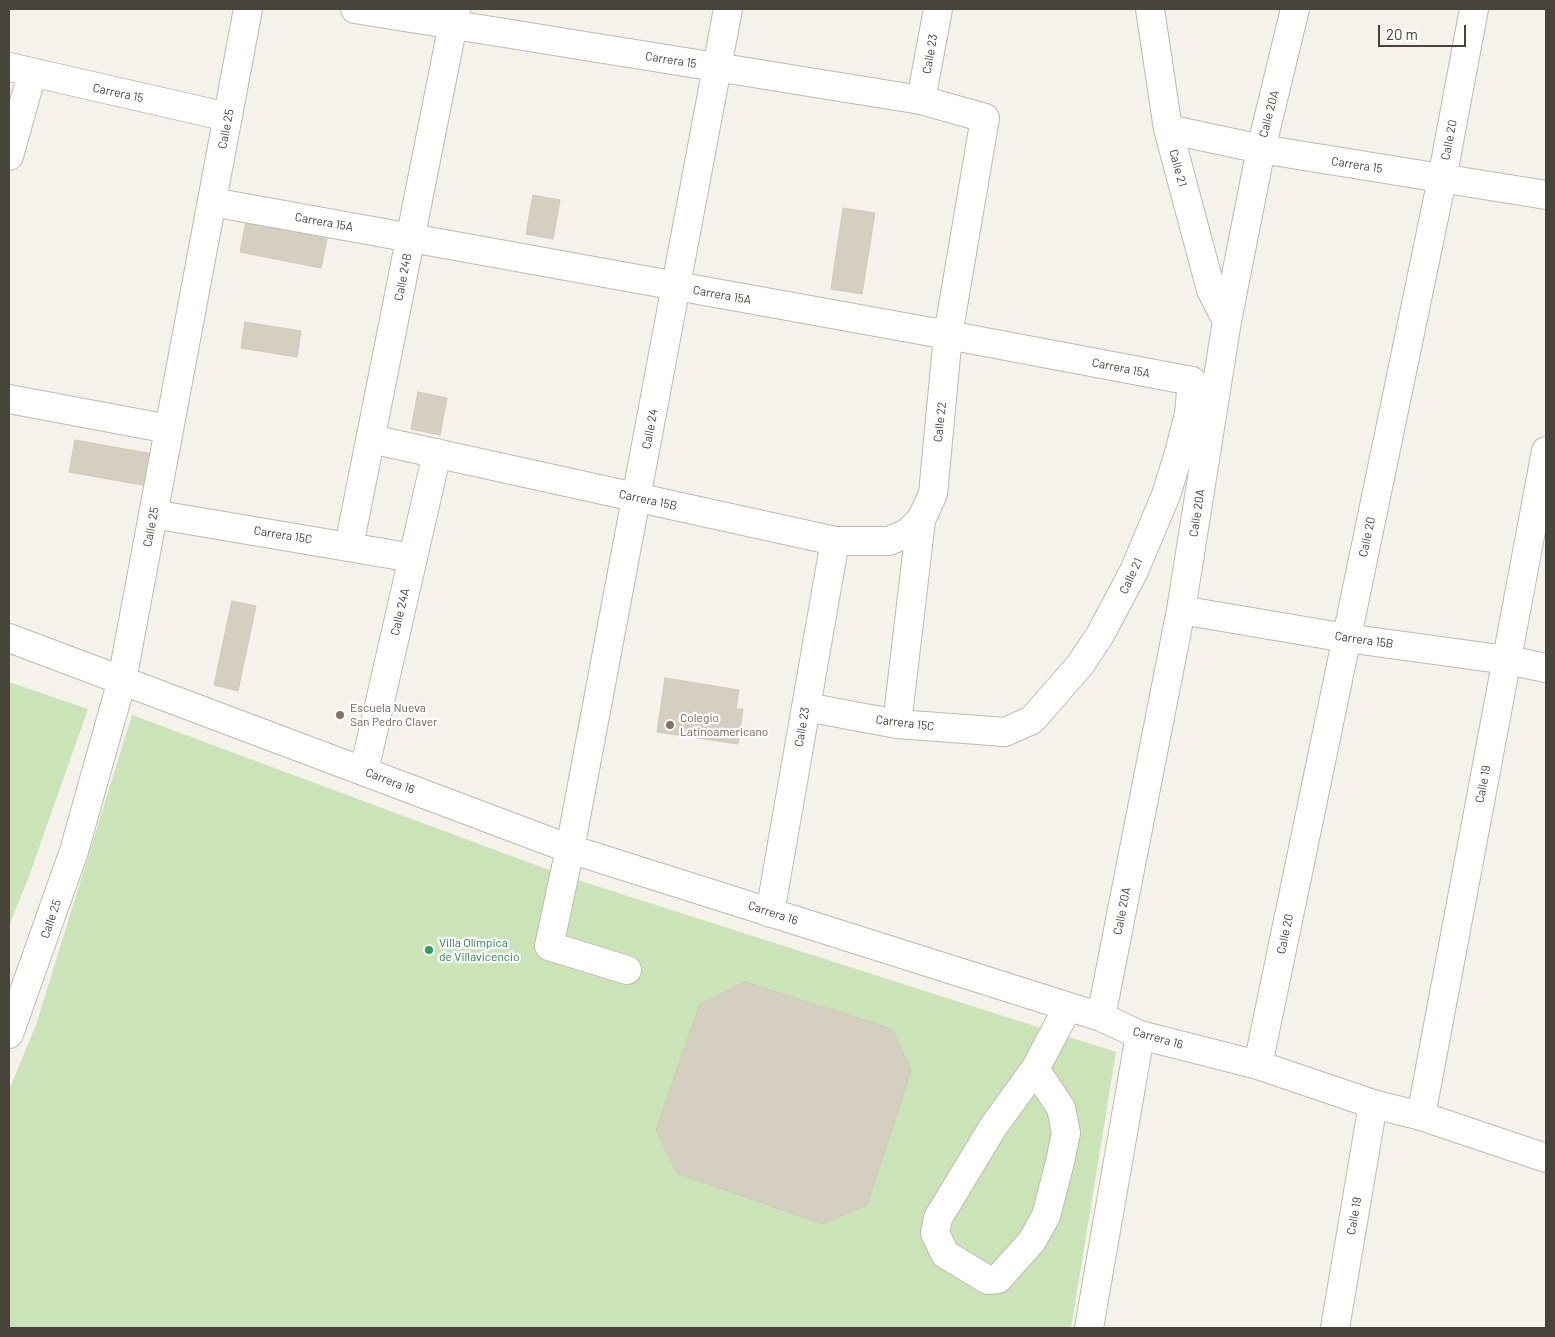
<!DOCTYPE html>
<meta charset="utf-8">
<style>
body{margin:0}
#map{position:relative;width:1555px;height:1337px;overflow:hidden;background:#f4f2eb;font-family:Barlow,sans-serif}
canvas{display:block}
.frame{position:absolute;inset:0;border:10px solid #474439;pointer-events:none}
.scale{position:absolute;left:1378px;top:25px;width:88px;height:22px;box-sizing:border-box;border:2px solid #474439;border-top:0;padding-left:6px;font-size:15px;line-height:18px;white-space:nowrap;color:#474439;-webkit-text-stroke:4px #fff;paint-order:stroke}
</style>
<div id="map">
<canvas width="1555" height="1337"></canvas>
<div class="frame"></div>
<div class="scale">20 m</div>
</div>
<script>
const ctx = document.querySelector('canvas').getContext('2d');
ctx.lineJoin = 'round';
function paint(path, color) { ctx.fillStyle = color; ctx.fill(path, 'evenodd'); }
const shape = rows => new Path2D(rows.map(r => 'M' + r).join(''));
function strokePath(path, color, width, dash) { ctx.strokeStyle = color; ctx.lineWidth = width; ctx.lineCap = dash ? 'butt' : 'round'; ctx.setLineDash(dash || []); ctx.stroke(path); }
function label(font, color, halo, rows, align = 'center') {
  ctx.font = font + ' Barlow,sans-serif'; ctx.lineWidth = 4.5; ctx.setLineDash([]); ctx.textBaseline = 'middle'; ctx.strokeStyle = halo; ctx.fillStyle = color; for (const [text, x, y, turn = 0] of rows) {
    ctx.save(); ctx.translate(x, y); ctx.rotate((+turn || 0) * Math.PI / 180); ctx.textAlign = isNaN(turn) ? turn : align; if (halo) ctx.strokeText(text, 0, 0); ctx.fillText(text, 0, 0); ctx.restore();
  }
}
const green = shape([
 [9,682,88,709,28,879,9,926],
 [132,715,565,876,1116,1052,1071,1328,9,1328,9,1090,36,1025]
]);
const building = shape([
 [533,195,560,200,553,239,526,234,533,195],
 [843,208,875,213,862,294,831,289,843,208],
 [246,222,327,239,321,268,240,252,246,222],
 [245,322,301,331,297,357,241,348,245,322],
 [418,392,447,398,440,435,411,429,418,392],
 [75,440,153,454,148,486,69,472,75,440],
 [232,601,256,606,238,691,214,685,232,601],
 [665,678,739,690,736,709,743,709,738,744,657,732,665,678],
 [745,982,892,1029,911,1070,867,1205,822,1224,677,1173,656,1130,700,1004,745,982]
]);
const minor = shape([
 [355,9,921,100,985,118,948,335,933,494,921,520,897,724],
 [1150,9,1168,129,1211,290,1227,321],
 [9,67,228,117],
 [921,100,938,9],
 [1168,129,1261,149,1546,195],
 [9,156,32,74],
 [212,202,948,335,1192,381],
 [9,399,169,429],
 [371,439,835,541,889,541,907,533,921,520],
 [153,514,413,558],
 [349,546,456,9],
 [1181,610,1346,638,1507,660,1546,668],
 [9,638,570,849,1101,1017,1140,1035,1258,1065,1373,1104,1421,1116,1546,1158],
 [806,707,897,724,1005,732,1032,720,1080,665,1100,635,1134,571,1166,495,1179,453,1189,414,1192,381],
 [364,771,437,453],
 [770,913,835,541],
 [627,970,549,946,570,849,728,9],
 [1101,1017,1181,610,1227,321,1261,149,1295,9],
 [9,1034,74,851,122,680,248,9],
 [1258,1065,1442,179,1474,9],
 [1035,1069,1061,1108,1066,1133,1060,1162,1046,1216,1032,1241,998,1279,988,1280,945,1254,935,1233,938,1218,993,1127,1035,1069,1068,1007],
 [1421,1116,1546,451],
 [1089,1328,1140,1035],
 [1335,1328,1373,1104]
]);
const markers = [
 [340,715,5,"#8d6e63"],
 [670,725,5,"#8d6e63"],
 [429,950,5,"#2e9e5b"]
];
const streetNames = [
 ["Calle 23",930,54,-80],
 ["Carrera 15",671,60,9],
 ["Carrera 15",118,93,12],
 ["Calle 20A",1269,114,-76],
 ["Calle 25",226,129,-79],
 ["Calle 20",1449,140,-79],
 ["Carrera 15",1357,165,9],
 ["Calle 21",1178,168,75],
 ["Carrera 15A",324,222,10],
 ["Calle 24B",403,277,-79],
 ["Carrera 15A",722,295,10],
 ["Carrera 15A",1121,368,11],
 ["Calle 22",940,422,-84],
 ["Calle 24",650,429,-79],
 ["Carrera 15B",648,500,12],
 ["Calle 20A",1197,513,-81],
 ["Calle 25",151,527,-79],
 ["Carrera 15C",283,535,9],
 ["Calle 20",1367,537,-78],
 ["Calle 21",1131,576,-65],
 ["Calle 24A",400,612,-77],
 ["Carrera 15B",1364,640,8],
 ["Carrera 15C",905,723,7],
 ["Calle 23",802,727,-80],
 ["Carrera 16",390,781,21],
 ["Calle 19",1483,784,-79],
 ["Calle 20A",1122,911,-79],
 ["Carrera 16",773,913,18],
 ["Calle 25",51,919,-71],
 ["Calle 20",1285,934,-78],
 ["Carrera 16",1158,1038,16],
 ["Calle 19",1354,1216,-80]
];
const educationNames = [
 ["Escuela Nueva",350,708],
 ["San Pedro Claver",350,722],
 ["Colegio",680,718],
 ["Latinoamericano",680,732]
];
const leisureNames = [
 ["Villa Olímpica",439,943],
 ["de Villavicencio",439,957]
];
paint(green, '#cae4b8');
paint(building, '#d4cfc1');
strokePath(building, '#cec8b5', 1);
strokePath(minor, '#bebbae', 30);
strokePath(minor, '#fff', 28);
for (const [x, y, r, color] of markers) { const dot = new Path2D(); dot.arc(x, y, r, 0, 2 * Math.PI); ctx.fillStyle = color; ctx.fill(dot); strokePath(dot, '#fff', 2); }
label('12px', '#474439', '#fff', streetNames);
label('12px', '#785e54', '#fff', educationNames, 'left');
label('12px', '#27864d', '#fff', leisureNames, 'left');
</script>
